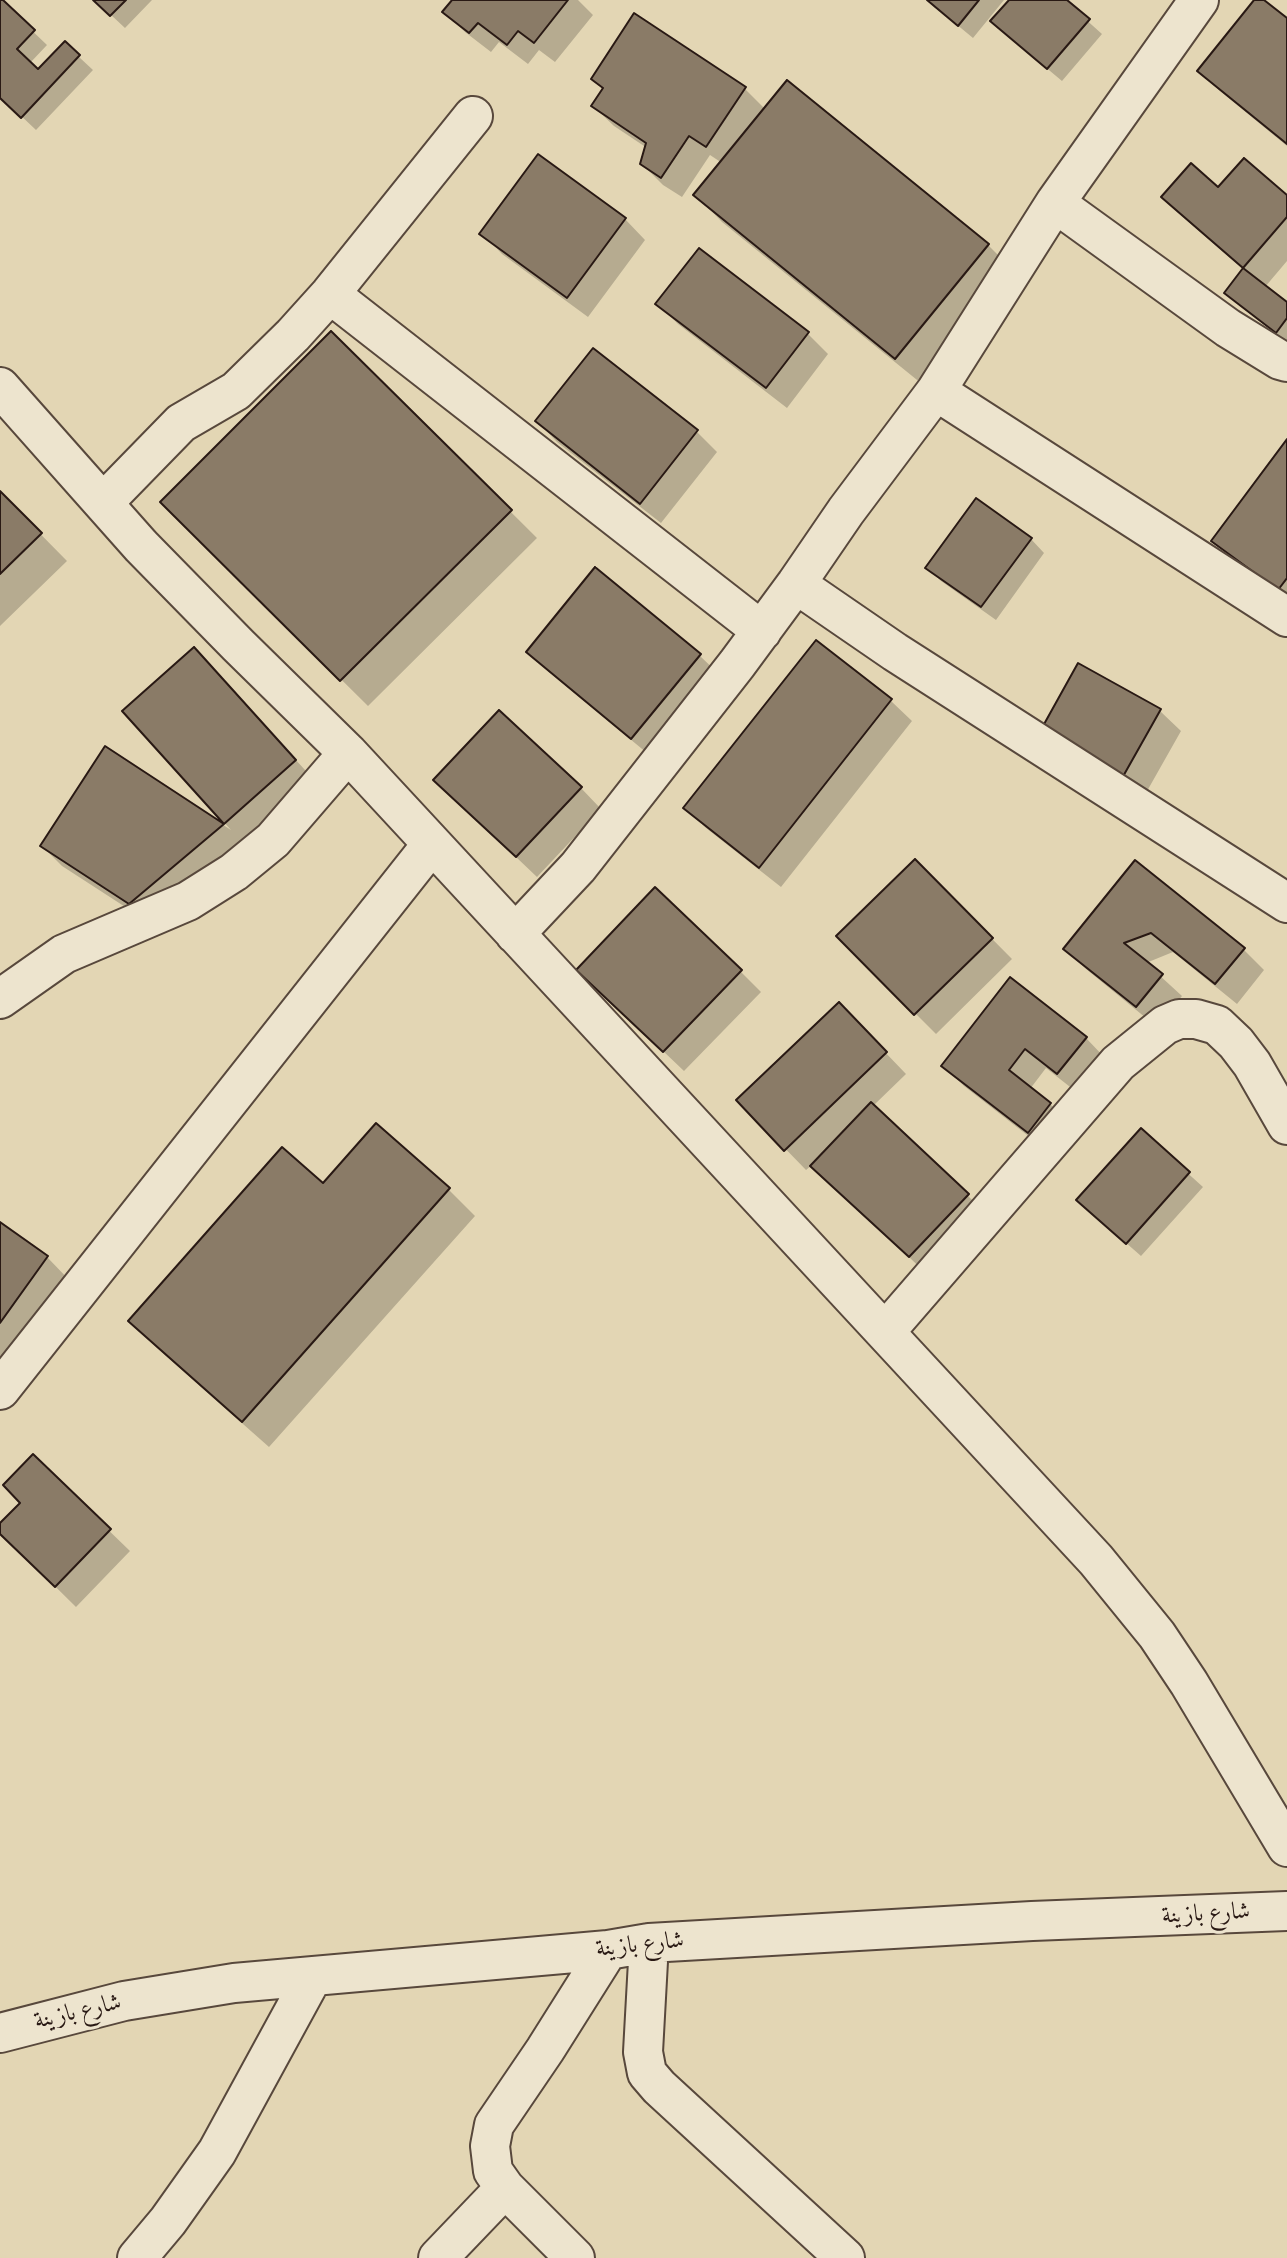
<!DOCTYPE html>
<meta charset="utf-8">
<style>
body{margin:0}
canvas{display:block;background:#e3d6b4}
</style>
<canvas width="1287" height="2258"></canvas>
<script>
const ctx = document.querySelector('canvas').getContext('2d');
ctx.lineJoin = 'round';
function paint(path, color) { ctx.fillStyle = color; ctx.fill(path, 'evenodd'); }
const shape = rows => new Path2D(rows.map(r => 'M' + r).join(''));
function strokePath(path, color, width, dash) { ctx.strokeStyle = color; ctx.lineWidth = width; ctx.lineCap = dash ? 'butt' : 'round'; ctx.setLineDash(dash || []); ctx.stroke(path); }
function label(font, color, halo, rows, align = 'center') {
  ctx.font = font + ' "IM FELL Double Pica",Amiri,serif'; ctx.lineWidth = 6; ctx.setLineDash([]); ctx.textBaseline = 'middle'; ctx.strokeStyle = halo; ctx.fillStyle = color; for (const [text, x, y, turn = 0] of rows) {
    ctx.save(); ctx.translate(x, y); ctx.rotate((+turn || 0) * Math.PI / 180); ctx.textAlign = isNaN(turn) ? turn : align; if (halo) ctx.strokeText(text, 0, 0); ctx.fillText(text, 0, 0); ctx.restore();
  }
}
const shadow = shape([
 [0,0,47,45,30,63,38,72,65,44,93,70,36,130,0,96],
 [95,0,152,0,125,28],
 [454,0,578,0,593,15,555,62,539,50,528,64,499,42,491,52,465,32,445,12],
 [927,0,1004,0,973,38],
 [1011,0,1064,0,1102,34,1062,81,1007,35],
 [1257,0,1262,0,1287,21,1287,146,1220,91,1199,71],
 [593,79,745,89,766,110,988,245,1014,271,922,384,722,222,696,195,722,163,710,155,682,197,663,185,642,164,647,148,614,126,593,106,604,90],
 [1219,189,1287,197,1287,261,1265,287,1287,304,1287,342,1240,306,1226,293,1244,270,1184,218,1163,197],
 [625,219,645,240,588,317,502,254,482,233],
 [699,250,808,334,828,354,787,408,678,324,658,304],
 [331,333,537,538,368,706,162,502],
 [537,421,697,432,717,452,661,523,557,442],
 [1287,442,1287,600,1234,561,1213,541],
 [0,493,67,561,0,626],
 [1031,539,1044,553,996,620,941,581,928,568],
 [596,570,700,656,721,676,653,758,549,672,528,652],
 [817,642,891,701,912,721,781,887,706,828,685,807],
 [1079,665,1160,711,1181,731,1142,800,1040,734],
 [214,670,315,781,150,923,62,866,42,846,106,749,231,830,125,711],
 [581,788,601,809,537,877,456,800],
 [915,861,1012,959,936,1034,838,936],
 [1136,862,1244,950,1264,970,1237,1004,1173,952,1146,963,1182,996,1157,1027,1086,969,1066,949],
 [740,971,761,992,684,1071,599,990],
 [1010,980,1086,1038,1106,1059,1079,1094,1046,1068,1030,1089,1050,1104,1071,1125,1049,1152,964,1086,944,1066],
 [859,1025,906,1074,873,1106,988,1215,930,1277,812,1165,806,1170,738,1100],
 [1141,1131,1203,1187,1141,1256,1092,1213],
 [323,1185,448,1189,475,1216,269,1447,157,1348,130,1321],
 [0,1224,47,1257,73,1284,0,1386],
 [33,1457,130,1551,76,1607,0,1532,0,1526,23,1503]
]);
const building = shape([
 [0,0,3,0,35,30,17,49,38,69,65,41,80,55,21,118,0,98,0,0],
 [93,0,126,0,110,16,93,0],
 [452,0,568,0,534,43,518,31,507,45,478,23,469,33,442,12,452,0],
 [927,0,979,0,958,26,927,0],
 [1009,0,1067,0,1090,19,1047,69,990,21,1009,0],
 [1254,0,1264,0,1287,18,1287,144,1197,71,1254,0],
 [634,13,746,87,706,147,689,136,661,178,640,164,646,143,591,106,603,88,591,79,634,13],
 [787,80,989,244,895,359,693,195,787,80],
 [538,154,626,218,567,298,479,234,538,154],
 [1244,158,1287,195,1287,217,1243,268,1161,197,1191,163,1218,187,1244,158],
 [699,248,809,332,766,388,655,304,699,248],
 [1243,268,1287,302,1287,318,1276,333,1224,293,1243,268],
 [331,331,512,510,340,681,160,502,331,331],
 [593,348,698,430,640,504,535,421,593,348],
 [1287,439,1287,578,1278,590,1211,541,1287,439],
 [0,491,42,533,0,574,0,491],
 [976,498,1032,538,981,607,925,568,976,498],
 [595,567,701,654,631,739,526,652,595,567],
 [816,640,892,699,759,868,683,808,816,640],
 [194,647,296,760,224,824,122,711,194,647],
 [1078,663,1161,709,1121,780,1038,735,1078,663],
 [499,710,582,787,516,857,433,780,499,710],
 [105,746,224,824,129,904,40,846,105,746],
 [915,859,993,938,914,1015,836,936,915,859],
 [1135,860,1245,948,1215,984,1151,933,1124,943,1163,974,1136,1007,1063,949,1135,860],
 [655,887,742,970,663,1052,576,970,655,887],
 [1010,977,1087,1037,1057,1074,1025,1049,1009,1070,1051,1103,1028,1133,941,1066,1010,977],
 [839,1002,887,1052,784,1151,736,1100,839,1002],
 [871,1102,969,1194,909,1257,810,1166,871,1102],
 [376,1123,450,1188,242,1422,128,1321,282,1147,323,1183,376,1123],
 [1141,1128,1190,1172,1126,1244,1076,1200,1141,1128],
 [0,1222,48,1256,0,1323,0,1222],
 [33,1454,111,1529,55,1587,0,1534,0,1523,20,1503,3,1485,33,1454]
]);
const minor = shape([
 [1055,203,1228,328,1280,360,1287,362],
 [330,294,762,631],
 [0,387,141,546,238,645,348,753,1096,1560,1157,1635,1189,1683,1287,1847],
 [936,391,1287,617],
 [103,503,181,423,236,391,293,335,330,294,473,116],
 [796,584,895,652,1287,903],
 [515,934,578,867,737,664,796,584,846,511,936,391,1055,203,1199,0],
 [0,999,64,954,188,901,234,872,273,840,348,753],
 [885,1332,1118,1063,1165,1025,1179,1019,1196,1019,1217,1025,1236,1043,1252,1064,1287,1125],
 [0,1390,432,844],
 [649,1943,643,2052,647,2073,659,2087,845,2258],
 [0,2033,124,2001,234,1983,608,1950,649,1943,1032,1921,1287,1911],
 [137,2258,168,2221,217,2152,313,1976],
 [438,2258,505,2188],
 [575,2258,505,2188,493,2171,490,2146,494,2125,545,2050,608,1950]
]);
const streetNames = [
 ["شارع بازينة",1206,1915,-3],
 ["شارع بازينة",640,1946,-6],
 ["شارع بازينة",78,2013,-13]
];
paint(shadow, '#0003');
paint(building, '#8a7b67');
strokePath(building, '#291914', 2);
strokePath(minor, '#58483c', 42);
strokePath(minor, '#ede4ce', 38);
label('24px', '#291914', '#ede4ce', streetNames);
</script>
